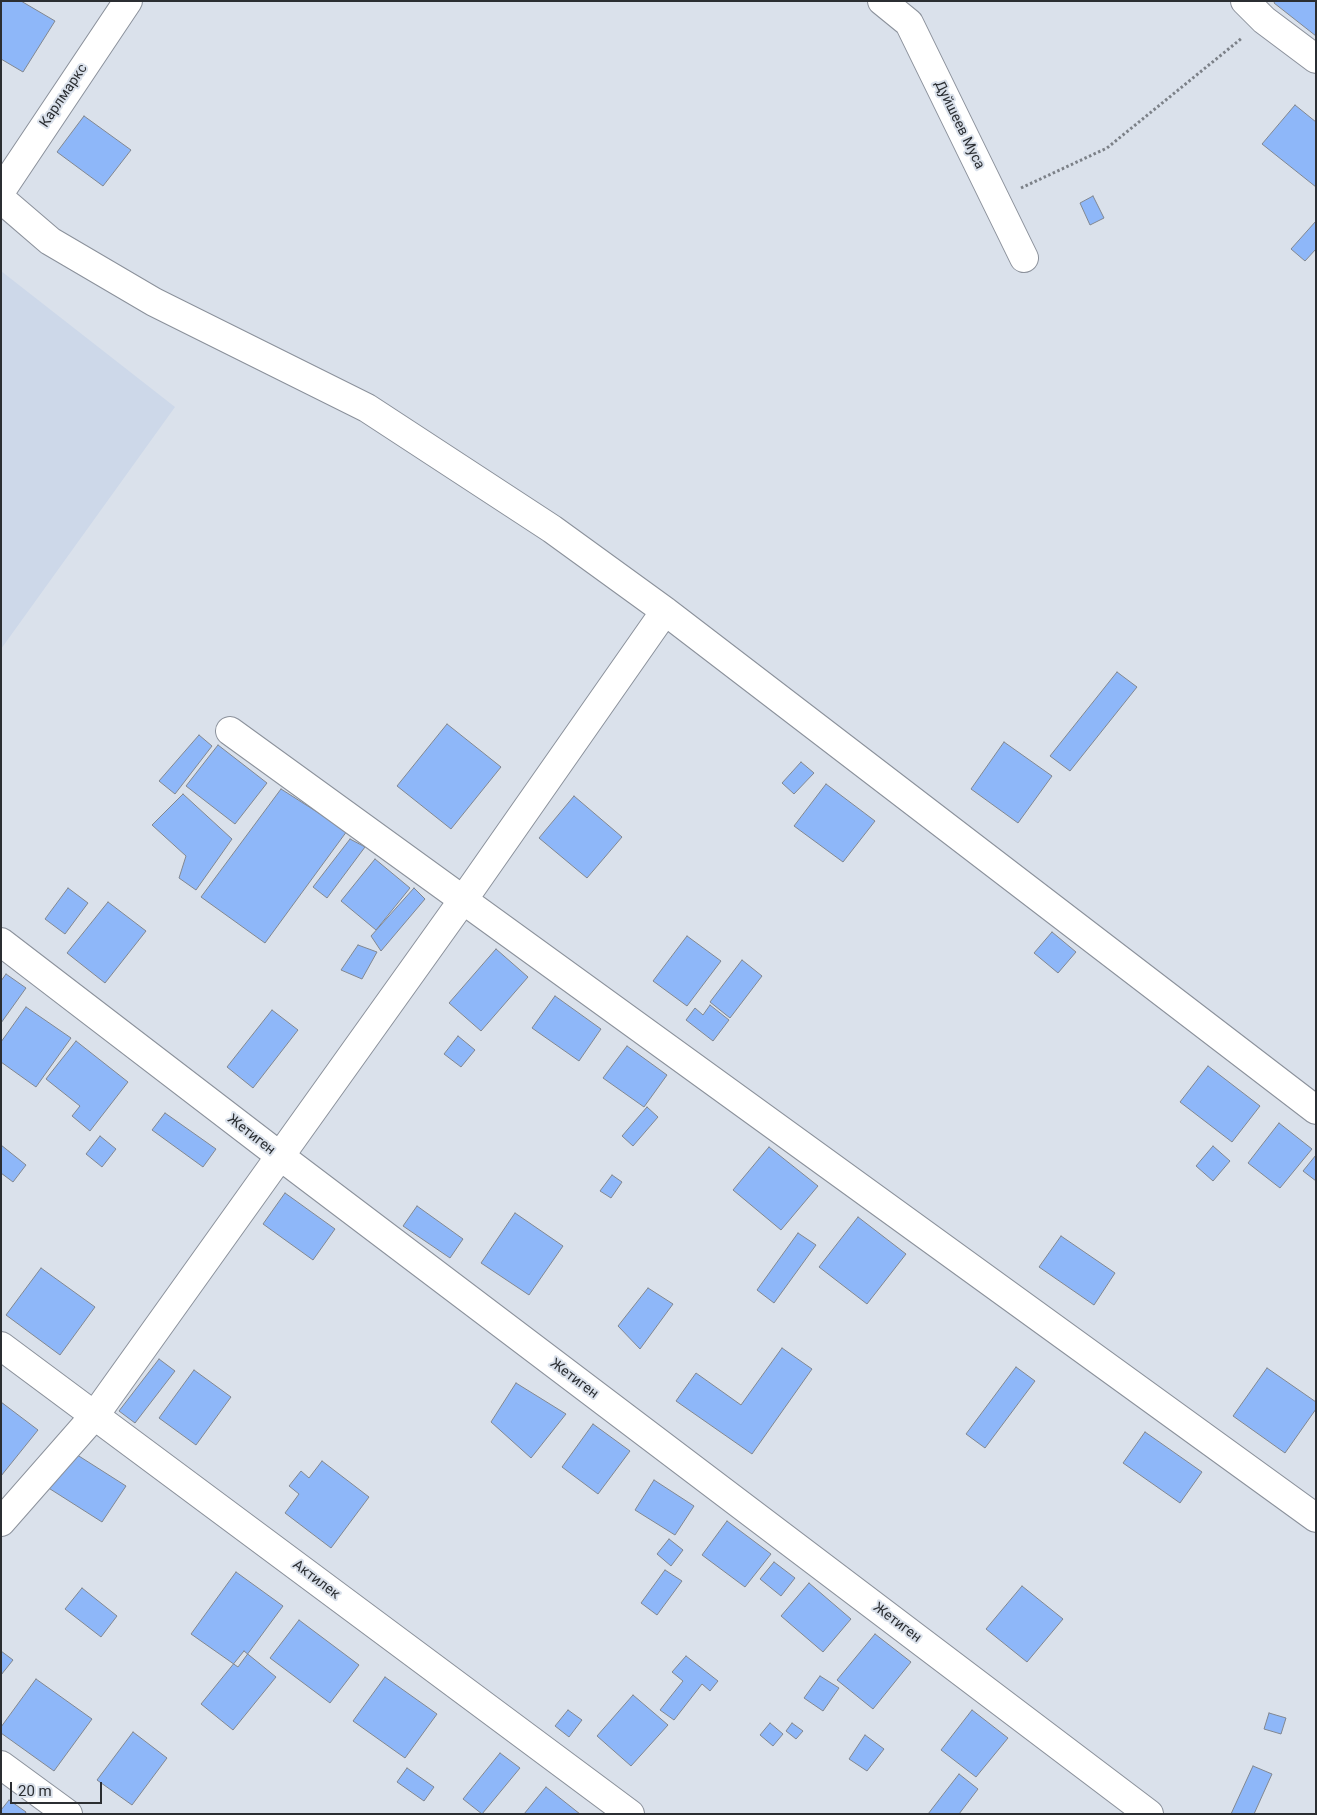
<!DOCTYPE html>
<meta charset="utf-8">
<style>
body{margin:0}
#map{position:relative;width:1317px;height:1815px;overflow:hidden;background:#dae1eb;font-family:Roboto,sans-serif}
canvas{display:block}
.frame{position:absolute;inset:0;border:2px solid #2b2e32;pointer-events:none}
.scale{position:absolute;left:10px;top:1782px;width:92px;height:22px;box-sizing:border-box;border:2px solid #2b2e32;border-top:0;padding-left:6px;font-size:15px;line-height:18px;white-space:nowrap;color:#2b2e32;-webkit-text-stroke:4px #dae1eb;paint-order:stroke}
</style>
<div id="map">
<canvas width="1317" height="1815"></canvas>
<div class="frame"></div>
<div class="scale">20 m</div>
</div>
<script>
const ctx = document.querySelector('canvas').getContext('2d');
ctx.lineJoin = 'round';
function paint(path, color) { ctx.fillStyle = color; ctx.fill(path, 'evenodd'); }
const shape = rows => new Path2D(rows.map(r => 'M' + r).join(''));
function strokePath(path, color, width, dash) { ctx.strokeStyle = color; ctx.lineWidth = width; ctx.lineCap = dash ? 'butt' : 'round'; ctx.setLineDash(dash || []); ctx.stroke(path); }
function label(font, color, halo, rows, align = 'center') {
  ctx.font = font + ' Roboto,sans-serif'; ctx.lineWidth = 4; ctx.setLineDash([]); ctx.textBaseline = 'middle'; ctx.strokeStyle = halo; ctx.fillStyle = color; for (const [text, x, y, turn = 0] of rows) {
    ctx.save(); ctx.translate(x, y); ctx.rotate((+turn || 0) * Math.PI / 180); ctx.textAlign = isNaN(turn) ? turn : align; if (halo) ctx.strokeText(text, 0, 0); ctx.fillText(text, 0, 0); ctx.restore();
  }
}
const built = shape([
 [1,271,175,407,1,649]
]);
const building = shape([
 [1,1,21,1,55,21,23,72,1,59,1,1],
 [1275,1,1316,1,1316,36,1274,3,1275,1],
 [1295,105,1316,122,1316,187,1262,144,1295,105],
 [84,116,131,150,103,186,57,152,84,116],
 [1093,196,1104,218,1090,225,1080,203,1093,196],
 [1316,221,1316,249,1305,261,1291,249,1316,221],
 [1117,672,1137,687,1070,771,1050,756,1117,672],
 [447,724,501,767,451,829,397,786,447,724],
 [199,735,212,746,175,794,159,781,199,735],
 [1004,742,1052,776,1018,823,971,789,1004,742],
 [218,745,267,783,235,824,186,786,218,745],
 [801,762,814,773,794,794,782,783,801,762],
 [826,784,875,821,843,862,794,826,826,784],
 [281,789,347,831,265,943,201,897,281,789],
 [183,794,232,839,196,890,179,878,186,856,152,825,183,794],
 [574,796,622,837,587,878,539,838,574,796],
 [350,839,365,847,327,898,313,887,350,839],
 [375,859,410,888,376,930,341,901,375,859],
 [68,888,88,903,65,934,45,919,68,888],
 [414,888,425,899,381,951,371,936,414,888],
 [108,902,146,931,105,983,67,953,108,902],
 [1052,932,1076,952,1058,973,1034,953,1052,932],
 [687,936,721,961,687,1006,653,981,687,936],
 [358,945,377,952,362,979,341,970,358,945],
 [496,949,528,977,481,1031,449,1003,496,949],
 [742,960,762,976,730,1018,710,1002,742,960],
 [6,974,26,988,1,1023,1,981,6,974],
 [555,996,601,1029,579,1061,532,1028,555,996],
 [710,1005,729,1020,713,1041,686,1020,695,1008,703,1015,710,1005],
 [26,1007,71,1038,36,1087,1,1062,1,1042,26,1007],
 [272,1010,298,1030,253,1088,227,1067,272,1010],
 [458,1036,475,1050,461,1067,444,1054,458,1036],
 [76,1041,128,1082,90,1131,72,1116,80,1106,46,1079,76,1041],
 [627,1046,667,1075,644,1107,603,1078,627,1046],
 [1208,1066,1260,1106,1232,1142,1180,1102,1208,1066],
 [647,1107,658,1117,633,1146,622,1136,647,1107],
 [165,1113,216,1149,203,1167,152,1130,165,1113],
 [1279,1123,1312,1149,1280,1188,1248,1163,1279,1123],
 [100,1136,116,1149,102,1167,86,1154,100,1136],
 [1,1145,26,1165,13,1182,1,1173,1,1145],
 [1213,1146,1230,1161,1213,1181,1196,1166,1213,1146],
 [769,1147,818,1186,781,1230,733,1190,769,1147],
 [1316,1155,1316,1181,1303,1171,1316,1155],
 [612,1175,622,1182,611,1198,600,1191,612,1175],
 [285,1193,335,1229,313,1260,263,1224,285,1193],
 [417,1206,463,1239,450,1258,403,1226,417,1206],
 [515,1213,563,1246,529,1295,481,1263,515,1213],
 [858,1217,906,1254,867,1304,819,1267,858,1217],
 [798,1233,816,1245,774,1303,757,1290,798,1233],
 [1061,1236,1115,1273,1094,1305,1039,1267,1061,1236],
 [41,1268,95,1307,60,1355,6,1315,41,1268],
 [648,1288,673,1304,640,1349,618,1326,648,1288],
 [782,1348,812,1369,752,1454,676,1401,696,1373,741,1405,782,1348],
 [159,1359,175,1371,135,1423,119,1411,159,1359],
 [1016,1367,1035,1381,985,1448,966,1434,1016,1367],
 [1267,1368,1316,1402,1316,1409,1285,1453,1233,1416,1267,1368],
 [194,1370,231,1397,196,1445,159,1418,194,1370],
 [516,1383,566,1414,531,1458,491,1422,516,1383],
 [1,1402,38,1430,1,1476,1,1402],
 [593,1424,630,1451,598,1494,562,1467,593,1424],
 [1145,1432,1202,1472,1180,1503,1123,1463,1145,1432],
 [71,1451,126,1486,102,1522,47,1487,71,1451],
 [322,1461,369,1497,331,1548,285,1513,299,1494,289,1486,301,1471,309,1478,322,1461],
 [654,1480,694,1506,675,1535,635,1510,654,1480],
 [727,1521,771,1554,745,1587,702,1555,727,1521],
 [669,1539,683,1550,671,1566,657,1554,669,1539],
 [774,1562,795,1578,781,1596,760,1579,774,1562],
 [665,1570,682,1581,657,1615,641,1603,665,1570],
 [236,1572,283,1606,238,1667,191,1634,236,1572],
 [809,1583,851,1619,823,1652,781,1616,809,1583],
 [1022,1586,1063,1619,1027,1662,986,1629,1022,1586],
 [82,1588,117,1616,101,1637,65,1609,82,1588],
 [299,1620,359,1665,330,1703,270,1658,299,1620],
 [875,1634,911,1662,873,1709,837,1680,875,1634],
 [1,1651,13,1660,1,1675,1,1651],
 [244,1651,276,1677,233,1730,201,1704,244,1651],
 [686,1656,718,1681,710,1691,702,1684,674,1720,660,1710,683,1681,672,1672,686,1656],
 [820,1676,839,1688,823,1711,804,1698,820,1676],
 [385,1677,437,1714,405,1758,353,1721,385,1677],
 [36,1679,92,1719,54,1771,1,1733,1,1727,36,1679],
 [633,1695,668,1725,631,1766,597,1736,633,1695],
 [568,1710,582,1720,569,1737,555,1726,568,1710],
 [972,1710,1008,1738,976,1777,941,1750,972,1710],
 [1269,1713,1286,1718,1281,1734,1264,1729,1269,1713],
 [770,1723,783,1734,773,1746,760,1735,770,1723],
 [792,1723,803,1731,796,1739,786,1731,792,1723],
 [133,1732,167,1758,132,1805,97,1780,133,1732],
 [865,1735,884,1749,867,1771,849,1759,865,1735],
 [500,1753,520,1768,482,1814,463,1799,500,1753],
 [1253,1766,1272,1774,1254,1814,1231,1814,1253,1766],
 [407,1768,434,1787,424,1801,397,1782,407,1768],
 [959,1774,978,1789,959,1814,928,1814,959,1774],
 [546,1787,580,1814,524,1814,546,1787],
 [9,1800,26,1812,25,1814,1,1814,1,1810,9,1800]
]);
const path = shape([
 [1021,188,1107,148,1242,38]
]);
const minor = shape([
 [882,1,909,23,1024,258],
 [1245,1,1264,20,1316,59],
 [1,191,128,1],
 [1,199,50,241,154,302,367,408,552,529,665,611,1316,1110],
 [230,731,1316,1518],
 [1,942,280,1156,1149,1814],
 [1,1346,630,1814],
 [1,1522,95,1415,463,900,665,611],
 [1,1765,68,1814]
]);
const streetNames = [
 ["Карлмаркс",64,96,-56],
 ["Дуйшеев Муса",959,125,64],
 ["Жетиген",251,1135,38],
 ["Жетиген",574,1379,37],
 ["Актилек",316,1580,37],
 ["Жетиген",897,1623,37]
];
paint(built, '#cdd8e9');
paint(building, '#8eb7f9');
strokePath(building, '#818790', 1);
strokePath(minor, '#8b919b', 30);
strokePath(path, '#7c8188', 3, [2.5, 2.5]);
strokePath(minor, '#fff', 28);
label('14px', '#2b2e32', '#dae1eb', streetNames);
</script>
